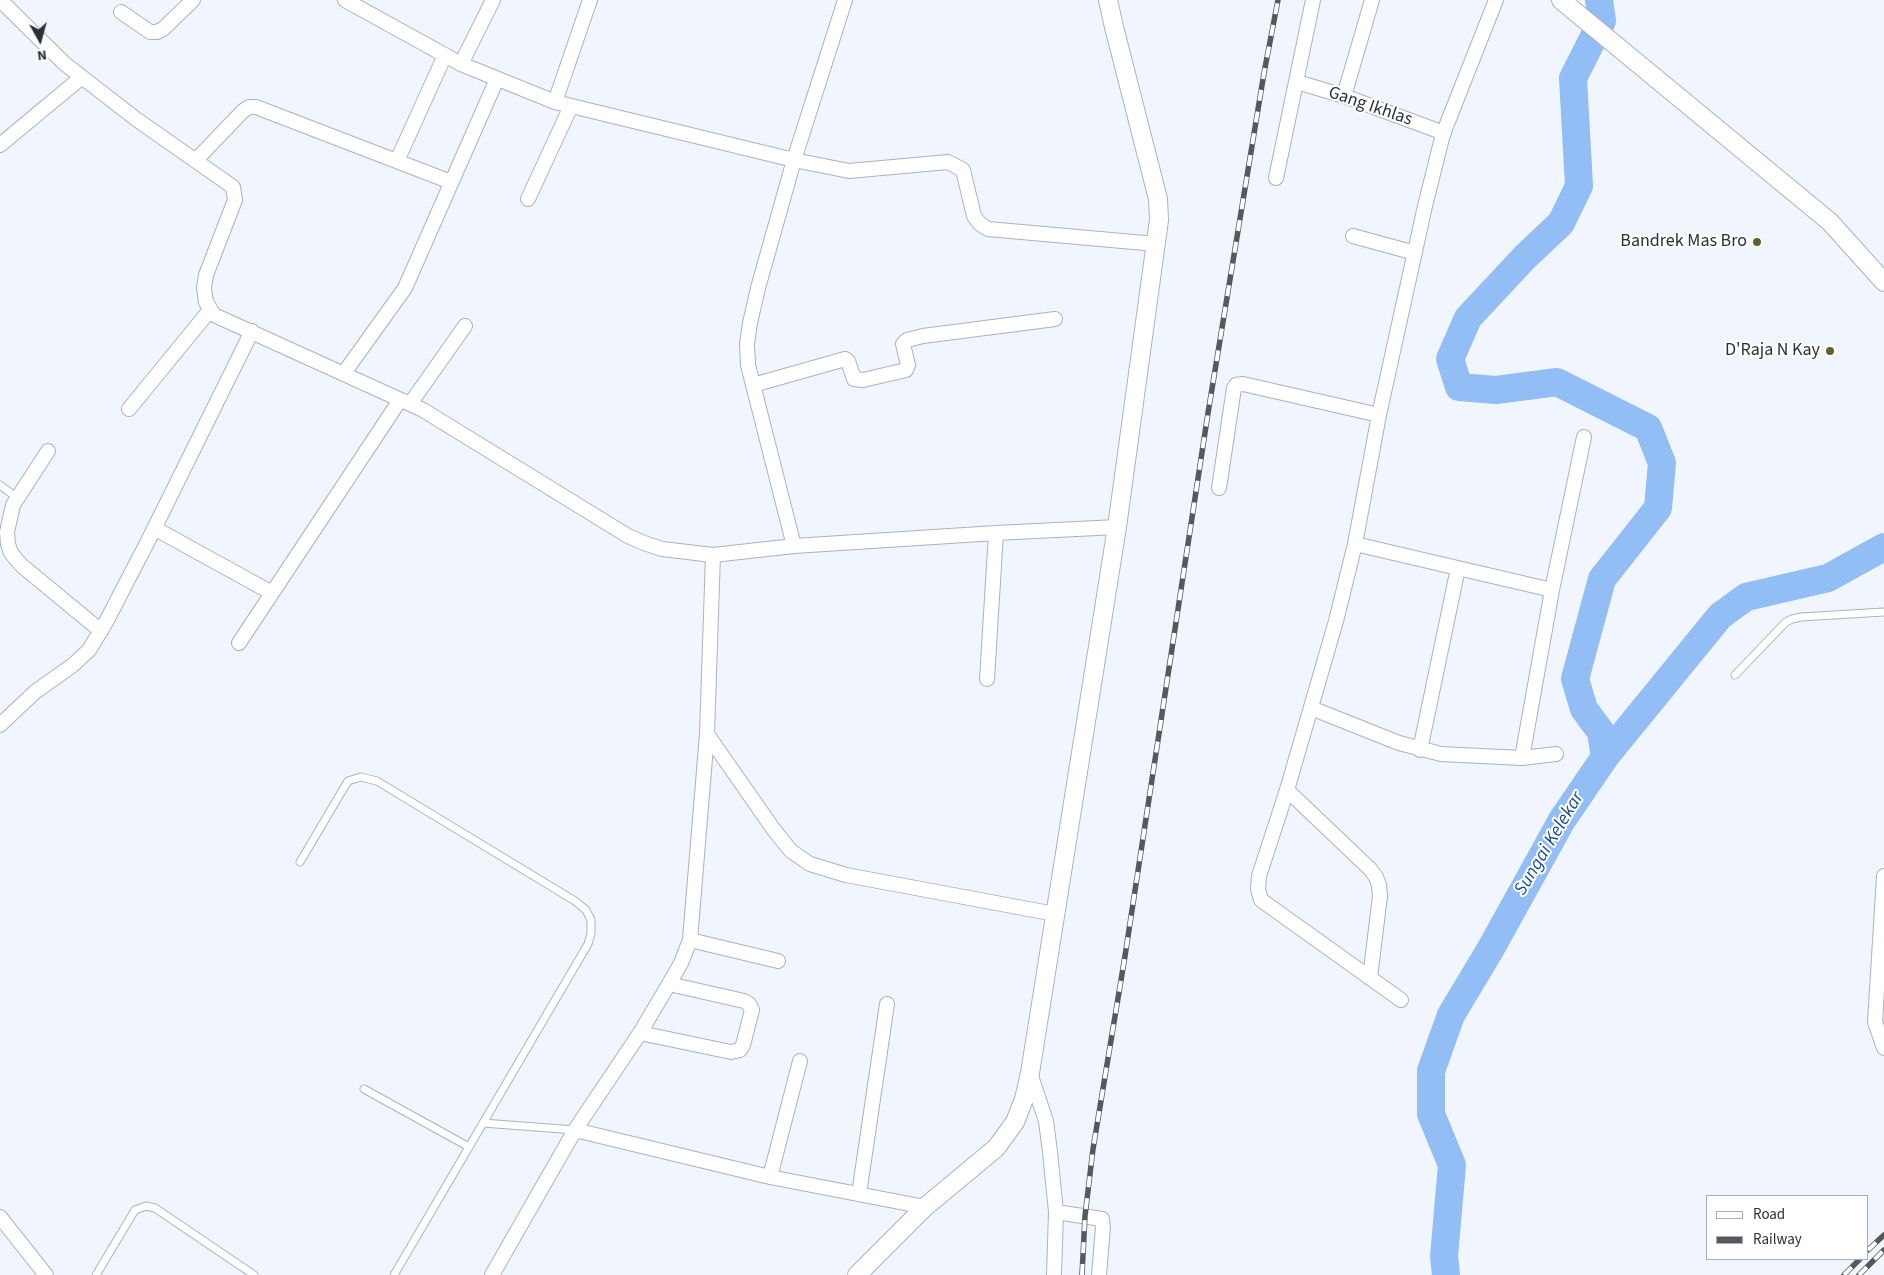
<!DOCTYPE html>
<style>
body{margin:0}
#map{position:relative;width:1884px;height:1275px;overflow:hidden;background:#f1f6fe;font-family:"Source Sans 3",sans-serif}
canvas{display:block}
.legend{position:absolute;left:1706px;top:1195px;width:162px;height:65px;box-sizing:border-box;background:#fff;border:1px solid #aaacaf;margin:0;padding:6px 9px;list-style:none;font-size:15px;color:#2b3037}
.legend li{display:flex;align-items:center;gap:10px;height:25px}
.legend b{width:25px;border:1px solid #aaacaf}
.north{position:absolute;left:15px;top:15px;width:50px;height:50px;-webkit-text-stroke:4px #fff;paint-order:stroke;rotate:173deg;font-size:14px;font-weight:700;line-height:20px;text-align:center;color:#2b3037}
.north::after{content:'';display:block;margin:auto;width:18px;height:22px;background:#2b3037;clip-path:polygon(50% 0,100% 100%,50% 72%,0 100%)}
</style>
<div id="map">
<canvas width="1884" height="1275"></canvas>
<ul class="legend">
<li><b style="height:6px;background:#fff"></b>Road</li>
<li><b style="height:6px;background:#545960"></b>Railway</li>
</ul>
<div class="north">N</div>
</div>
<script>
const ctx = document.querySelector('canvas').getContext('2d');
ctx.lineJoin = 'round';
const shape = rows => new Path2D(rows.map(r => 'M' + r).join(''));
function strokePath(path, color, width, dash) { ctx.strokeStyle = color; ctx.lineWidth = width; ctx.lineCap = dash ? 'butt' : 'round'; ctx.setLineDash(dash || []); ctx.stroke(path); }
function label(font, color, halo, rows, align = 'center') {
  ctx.font = font + ' "Source Sans 3",sans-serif'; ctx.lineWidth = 4; ctx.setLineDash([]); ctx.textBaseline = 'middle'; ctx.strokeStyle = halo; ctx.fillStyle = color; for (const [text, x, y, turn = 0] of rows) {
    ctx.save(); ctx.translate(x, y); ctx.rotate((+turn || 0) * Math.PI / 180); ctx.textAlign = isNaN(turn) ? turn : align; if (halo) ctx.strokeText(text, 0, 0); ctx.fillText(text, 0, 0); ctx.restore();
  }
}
const river = shape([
 [1599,0,1602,21,1573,78,1579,186,1561,223,1525,257,1468,318,1450,359,1459,387,1496,390,1557,382,1648,428,1662,463,1658,508,1602,579,1575,679,1584,709,1601,732,1605,757],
 [1446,1275,1444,1256,1452,1165,1431,1114,1431,1071,1451,1015,1490,950,1562,820,1605,757,1720,616,1746,597,1828,578,1884,547]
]);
const service = shape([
 [0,485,16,497],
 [1735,675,1786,622,1792,619,1801,617,1884,612],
 [300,862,348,781,361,777,377,781,575,901,586,910,591,920,591,933,588,944,394,1275],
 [364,1089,469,1147],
 [483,1123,575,1130],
 [96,1275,135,1210,146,1206,155,1208,254,1275]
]);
const minor = shape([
 [0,0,65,64,136,119,233,187,235,200,206,275,204,288,206,302,214,315,423,410,628,536,644,543,662,549,713,555,794,546,996,533,1117,527],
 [345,0,461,64,555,102,794,160,849,171,948,162,963,170,974,216,980,224,988,229,1156,244],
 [121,12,150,32,157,32,163,29,193,0],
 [461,64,493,0],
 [1297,82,1344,96,1444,133],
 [1344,96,1372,0],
 [555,102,590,0],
 [0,145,82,77],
 [196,160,243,111,249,107,256,107,451,182],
 [397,161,445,55],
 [1276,178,1313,0],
 [528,199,571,106],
 [1353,236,1415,253],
 [344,373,405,288,497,79],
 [753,385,845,359,848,361,854,379,863,380,906,370,908,365,903,344,907,340,923,336,1055,319],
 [410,404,465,326],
 [129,409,210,310],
 [48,451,13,505,7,532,8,544,11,553,21,565,101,631],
 [1219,488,1234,388,1236,385,1243,384,1379,415],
 [154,528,272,593],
 [1355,544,1552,590],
 [794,546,748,365,747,344,750,323,758,288,794,160,845,0],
 [239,643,400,400],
 [987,679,996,533],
 [1311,708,1399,743,1441,754,1522,758,1556,754],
 [0,725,35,692,73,665,89,650,106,622,149,539,252,331],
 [707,734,774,830,791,851,810,864,846,875,1055,914],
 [1420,750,1458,568],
 [1522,758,1552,590,1584,437],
 [1287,790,1370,869,1376,877,1379,885,1380,896,1370,978],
 [1884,876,1875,1022,1884,1048],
 [690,940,778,961],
 [1401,1000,1261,900,1258,889,1259,876,1287,790,1336,621,1355,544,1379,415,1425,206,1443,134,1496,0],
 [640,1033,731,1052,740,1050,743,1045,752,1010,749,1004,744,1001,669,984],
 [1030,1073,1046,1121,1050,1152,1056,1212,1054,1275],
 [575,1130,770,1177,925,1207],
 [770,1177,800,1061],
 [859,1194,887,1004],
 [1056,1212,1102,1219,1103,1227,1099,1275],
 [0,1217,46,1275],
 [492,1275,575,1130,640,1033,669,984,681,963,690,940,707,734,713,555]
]);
const tertiary = shape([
 [1561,0,1830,222,1884,282],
 [857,1275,925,1207,996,1148,1015,1122,1024,1099,1030,1073,1117,527,1159,220,1158,199,1114,27,1108,0]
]);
const rail = shape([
 [1868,1250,1884,1235],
 [1082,1275,1085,1216,1093,1149,1125,956,1208,413,1264,73,1278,0],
 [1844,1275,1860,1259],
 [1859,1275,1884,1250]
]);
const markers = [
 [1757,242,5,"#62612e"],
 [1830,351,5,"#62612e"]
];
const streetNames = [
 ["Gang Ikhlas",1370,107,19]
];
const poiNames = [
 ["Bandrek Mas Bro",1747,242],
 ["D'Raja N Kay",1820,351]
];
const waterNames = [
 ["Sungai Kelekar",1550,844,-59]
];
strokePath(river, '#93bdf5', 28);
strokePath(service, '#a7b3c4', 9);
strokePath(minor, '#a7b3c4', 16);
strokePath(tertiary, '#a7b3c4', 20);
strokePath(service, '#fff', 7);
strokePath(minor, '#fff', 14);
strokePath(tertiary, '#fff', 18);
strokePath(rail, '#545960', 5.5);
strokePath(rail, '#fff', 4, [11]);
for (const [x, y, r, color] of markers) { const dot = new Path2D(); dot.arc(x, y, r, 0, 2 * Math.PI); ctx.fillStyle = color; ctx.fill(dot); strokePath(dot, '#fff', 2); }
label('18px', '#2b3037', '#fff', streetNames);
label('18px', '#2b3037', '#fff', poiNames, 'right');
label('italic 19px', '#194e91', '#fff', waterNames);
</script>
